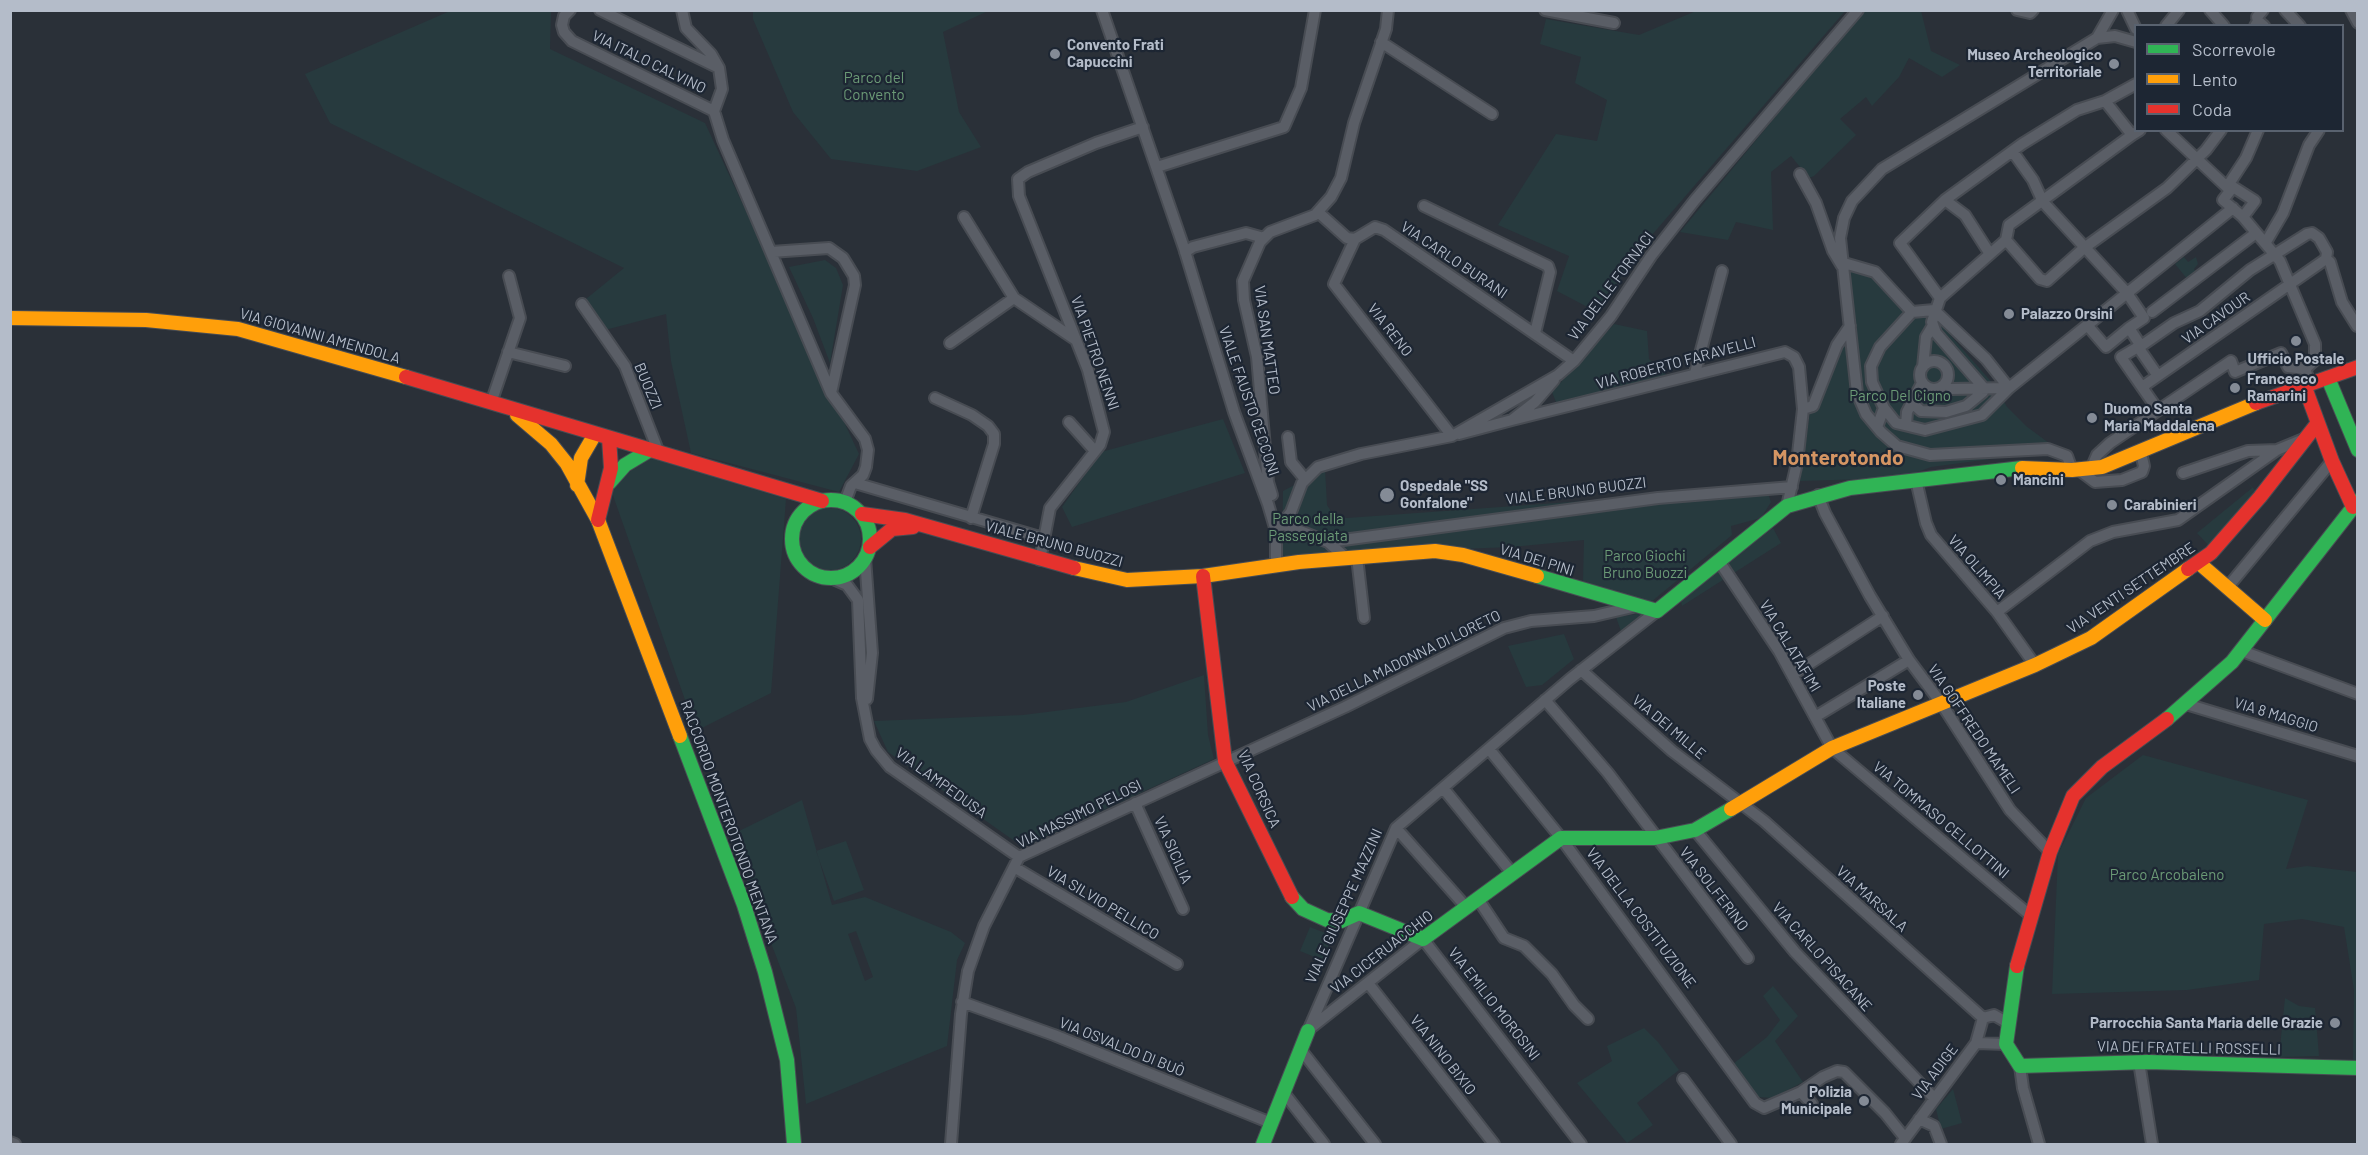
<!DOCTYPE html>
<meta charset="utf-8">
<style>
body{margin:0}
#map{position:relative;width:2368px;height:1155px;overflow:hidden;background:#2a3038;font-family:Barlow,sans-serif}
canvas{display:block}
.frame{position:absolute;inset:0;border:12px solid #b4bcc9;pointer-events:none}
.legend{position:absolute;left:2134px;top:24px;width:210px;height:108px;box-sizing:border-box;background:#1d2633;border:2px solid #59626f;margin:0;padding:8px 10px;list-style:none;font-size:18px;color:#b4bcc9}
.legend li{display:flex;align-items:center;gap:12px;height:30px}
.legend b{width:30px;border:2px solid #59626f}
</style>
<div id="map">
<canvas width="2368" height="1155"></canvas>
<div class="frame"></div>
<ul class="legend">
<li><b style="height:8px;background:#30b455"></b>Scorrevole</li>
<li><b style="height:8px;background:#ff9f0a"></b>Lento</li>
<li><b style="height:8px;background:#e5322d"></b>Coda</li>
</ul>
</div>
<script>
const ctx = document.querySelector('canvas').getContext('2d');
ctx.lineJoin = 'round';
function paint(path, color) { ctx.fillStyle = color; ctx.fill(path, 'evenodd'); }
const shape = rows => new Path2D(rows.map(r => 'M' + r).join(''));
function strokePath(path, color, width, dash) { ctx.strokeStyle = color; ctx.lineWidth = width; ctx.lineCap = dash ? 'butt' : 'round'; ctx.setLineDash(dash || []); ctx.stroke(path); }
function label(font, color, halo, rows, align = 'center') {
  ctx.font = font + ' Barlow,sans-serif'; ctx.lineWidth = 4.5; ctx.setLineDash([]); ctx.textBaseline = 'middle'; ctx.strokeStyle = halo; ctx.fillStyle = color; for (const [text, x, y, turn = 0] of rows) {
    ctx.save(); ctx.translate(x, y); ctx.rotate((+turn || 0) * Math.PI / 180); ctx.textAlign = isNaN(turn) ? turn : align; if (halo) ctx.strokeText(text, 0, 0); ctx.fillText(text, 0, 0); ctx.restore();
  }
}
const green = shape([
 [450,11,551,11,550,49,705,123,859,454,839,492,691,453,671,361,666,314,605,330,586,299,624,268,330,123,305,74],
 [753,11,988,11,943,32,959,112,981,147,917,171,831,159,793,112,753,19],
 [1696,11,1845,11,1645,243,1597,312,1557,291,1569,256,1498,225,1556,134,1597,141,1607,100,1575,83,1581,57,1540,44,1546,19,1639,35],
 [1863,11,1921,11,1931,51,1960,65,1942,77,1909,58,1899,77,1872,106,1866,97,1840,119,1856,135,1814,176,1809,178,1791,156,1771,172,1773,230,1736,222,1728,240,1680,232],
 [2184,257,2188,262,2196,257,2198,264,2194,269,2197,274,2188,280,2175,264],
 [825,260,836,268,843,285,830,363,813,318,789,267],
 [1853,269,1882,283,1911,309,1915,318,1929,317,1936,319,1995,386,2007,407,2026,426,2053,446,2006,457,1931,467,1915,473,1867,479,1800,481,1810,412,1850,326,1850,271],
 [1614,324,1647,331,1649,359,1669,377,1558,407,1552,392],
 [1223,419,1245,473,1072,527,1062,507,1101,452],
 [648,457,786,499,771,693,696,731,610,487],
 [1325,469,1327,505,1334,516,1347,518,1766,488,1771,502,1761,518,1731,526,1732,535,1651,602,1583,581,1584,540,1512,547,1282,556,1283,491],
 [2246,481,2257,492,2210,547,2197,533,2252,488],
 '799 539a31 31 0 1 1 62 0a31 31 0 1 1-62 0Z',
 [1773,528,1781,543,1682,606,1680,597],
 [1645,613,1622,634,1616,617],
 [1564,634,1574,659,1542,685,1526,687,1508,646],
 [1204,675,1208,735,1214,759,1023,847,888,752,874,721,1023,715,1126,702],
 [2143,755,2308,800,2286,869,2307,866,2357,872,2357,1062,2353,1061,2354,990,2344,927,2302,919,2264,924,2259,980,2187,990,2052,994,2058,854,2086,798],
 [802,800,832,905,865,897,951,932,965,943,957,960,947,1046,806,1104,796,1008,736,852,735,833],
 [856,931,873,977,865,981,848,934],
 [846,841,864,890,834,901,816,851],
 [1310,927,1333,936,1322,960,1300,951],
 [1773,986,1798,1016,1775,1041,1803,1082,1773,1098,1757,1097,1733,1064,1767,1037,1780,1020,1763,996],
 [2285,998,2299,1006,2315,1008,2319,1056,2279,1057],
 [1644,1028,1658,1042,1679,1070,1637,1103,1653,1125,1627,1143,1577,1083,1612,1061,1607,1046],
 [1953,1089,1962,1123,1941,1129,1936,1109]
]);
const street = shape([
 [570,10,564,16,562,25,564,32,572,41,714,111],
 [600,10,719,68],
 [682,10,686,28,711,54,719,68,722,89,714,111,723,140,831,393,865,439,868,450,866,467,863,475,851,486,845,502],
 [1102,10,1184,248,1234,412,1268,504,1276,531,1276,565],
 [1545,10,1614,23],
 [2017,10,2030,13,2033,10],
 [2113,10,2097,38,2115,36,2136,42],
 [2127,10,2136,29],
 [2210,10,2224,26],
 [2285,10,2300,26],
 [2351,10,2358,23],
 [2258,21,2257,17,2263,10],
 [2166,26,2179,10],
 [2255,26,2258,21,2264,26],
 [1381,42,1492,114],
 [2136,84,2105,101,2132,135,2140,130],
 [2166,130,2230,190],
 [2013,152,2033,180,2043,202,2127,293,2144,318,2129,328,2141,346,2174,323,2200,311,2250,270,2307,234,2312,233,2319,238,2327,252,2326,259],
 [1157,167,1284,127,1301,88,1315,10],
 [1800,174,1816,203,1833,251,1842,266],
 [2227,187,2246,158,2258,130],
 [1945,200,1965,215,1990,254],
 [1424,206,1548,266,1550,272,1535,333],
 [1318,212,1347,238,1355,239,1375,227,1384,230,1574,361],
 [964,217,1014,298],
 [2243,217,2255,201,2233,187,2223,200,2243,217,2280,261,2315,344,2315,360,2305,369,2310,383],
 [1355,239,1334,284,1452,436],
 [2006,240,2040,279,2047,281,2084,248,2167,188,2206,150,2221,130],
 [2006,240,2009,225,2132,135],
 [2266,242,2283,213,2309,145,2319,130],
 [771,252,829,248,843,258,854,276,855,285,831,393],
 [1185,252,1193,247,1246,233,1264,238],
 [2326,259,2330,262,2342,302,2357,326],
 [1844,263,1875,272,1912,312],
 [1940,298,1900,243,1945,200,2022,144,2077,110,2105,101],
 [582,304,625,366,659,453],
 [2152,312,2256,233],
 [2087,325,2106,347,2129,328],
 [950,343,1014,298,1076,340],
 [508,352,565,366],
 '1920 375a14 14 0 1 1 28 0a14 14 0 1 1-28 0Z',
 [1923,367,1926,337,1932,327],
 [1695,373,1722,271],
 [2142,387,2326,259],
 [1951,389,2009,388,2233,208],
 [935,398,972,415,988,426,994,434,994,444,971,518],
 [491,403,520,318,509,276],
 [1912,403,1921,411,1946,412,1966,406,1983,392,1983,387,1936,333,1932,322,1940,298,2006,240],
 [1803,409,1813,406,1837,345,1850,326],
 [2158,410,2121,357,2138,347,2158,376],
 [1512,420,1785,352,1794,357,1799,367,1803,409,1797,463,1787,506],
 [1069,422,1095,451],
 [1906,425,1907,412,1922,383],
 [1877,427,1884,408,1872,382,1871,366,1880,347,1912,312,1934,310,1986,359,2009,388,1982,415,1925,430,1896,423,1884,408],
 [1459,434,1512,420,1535,402,1554,380],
 [1288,437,1291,462,1305,479],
 [2091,469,2097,455,2110,443,2231,361,2235,372,2281,353,2288,367,2305,369],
 [2072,470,2067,456,2048,449,1930,455,1897,446,1881,432,1866,414,1857,393,1840,238,1844,218,1852,201,1882,169,2097,38],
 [2079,470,2095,482,2122,480,2142,472,2144,466,2141,453],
 [2183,473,2248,451,2277,450],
 [1916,480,1926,523,1931,535,1997,612,2035,665],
 [855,483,1043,538],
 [1272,495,1268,482,1257,357,1244,300,1243,281,1260,242,1270,232,1315,215,1331,197,1341,178,1354,123,1386,29,1388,10],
 [1818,495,1825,513,1870,596,1909,660,1941,703,2010,810,2050,852],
 [1282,524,1328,542,1346,558],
 [1276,531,1291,512,1302,483,1318,467,1361,454,1452,436,1558,375,1574,361,1611,316,1651,256,1695,200,1858,10],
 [1328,542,1658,498,1792,487],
 [1357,557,1364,618],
 [865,558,872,653,867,699],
 [1040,560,1050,508,1100,445,1104,432,1088,370,1019,196,1018,179,1028,172,1096,143,1143,127],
 [1719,561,1779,651,1832,748,2031,916],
 [831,578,847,585,858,600,862,698,870,739,876,750,890,767,1019,857],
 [2227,588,2332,461],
 [1997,612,2090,541,2113,532,2178,520,2277,450,2306,438],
 [2242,651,2358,694],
 [1581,670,1672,751,1764,821,1983,1018],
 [1792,675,1883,616],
 [1545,700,1608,773,1748,958],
 [2186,704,2358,756],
 [1815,717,1909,660],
 [1489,749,1561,838,1755,1103,1764,1108,1801,1092,1823,1077,1837,1071,1844,1072,1885,1113,1905,1138],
 [1443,788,1512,873],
 [1135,803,1183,909],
 [1396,828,1467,908],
 [1695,830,1795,952,1934,1098],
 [1014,867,1177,964],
 [1478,899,1504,938,1524,946,1552,974,1574,1005,1588,1019],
 [1368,983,1494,1144],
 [962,1002,1054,1035,1271,1123],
 [1983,1018,1994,1015,2008,1023],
 [1308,1030,1423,939,1581,1144],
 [1308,1031,1396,828,1570,679,1657,611],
 [1976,1043,1983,1018],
 [1301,1050,1375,1144],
 [2139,1062,2152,1144],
 [2020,1066,2023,1088,2039,1144],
 [1683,1079,1731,1144],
 [1801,1092,1812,1104],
 [1284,1093,1324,1144],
 [1919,1119,1934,1126,1941,1144],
 [10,1142,15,1144],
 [951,1144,961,1014,968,971,984,926,1019,857,1345,707,1504,628,1531,621,1594,616,1637,606],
 [1901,1144,1976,1043,2006,1044]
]);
const fast = shape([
 [2328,378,2358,450],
 [609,483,625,465,650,450],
 '792 539a39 39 0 1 1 78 0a39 39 0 1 1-78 0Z',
 [1537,576,1657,611,1787,506,1850,488,2022,468],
 [2167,719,2232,662,2358,501],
 [680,736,744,905,765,972,787,1060,794,1144],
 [1292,897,1303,909,1327,920,1341,921,1359,913,1423,939,1561,838,1655,838,1695,830,1731,809],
 [2017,966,2006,1044,2020,1066,2148,1062,2358,1068],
 [1263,1144,1308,1031]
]);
const slow = shape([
 [10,318,146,320,238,329,406,377],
 [517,415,551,444,567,464,598,520,680,736],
 [2022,468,2072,470,2102,467,2256,403],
 [577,485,581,458,595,434],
 [2199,563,2265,620],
 [1074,568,1127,580,1203,576,1299,562,1435,551,1463,555,1537,576],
 [1731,809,1832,748,2035,665,2091,638,2188,569]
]);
const jam = shape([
 [406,377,822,501],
 [2304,385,2332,461,2353,507],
 [2256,403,2358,367],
 [862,514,905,520,1074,568],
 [598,520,611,468,609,438],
 [870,547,892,529,913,527],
 [2188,569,2211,553,2260,497,2317,424],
 [1203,576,1225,761,1292,897],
 [2017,966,2050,852,2073,796,2102,767,2167,719]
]);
const markers = [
 [1055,54,6,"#848b96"],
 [2114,64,6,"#848b96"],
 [2009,314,6,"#848b96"],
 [2296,341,6,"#848b96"],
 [2235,388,6,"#848b96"],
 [2092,418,6,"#848b96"],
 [2001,480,6,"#848b96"],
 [1387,495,8,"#848b96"],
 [2112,505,6,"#848b96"],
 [1918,695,6,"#848b96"],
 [2335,1023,6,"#848b96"],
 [1864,1101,6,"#848b96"]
];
const poiNames = [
 ["Convento Frati",1067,45],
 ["Capuccini",1067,62],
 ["Museo Archeologico",2102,55,"right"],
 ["Territoriale",2102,72,"right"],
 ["Palazzo Orsini",2021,314],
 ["Ufficio Postale",2296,359,"center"],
 ["Francesco",2247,379],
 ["Ramarini",2247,396],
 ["Duomo Santa",2104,409],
 ["Maria Maddalena",2104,426],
 ["Mancini",2013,480],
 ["Ospedale \"SS",1400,486],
 ["Gonfalone\"",1400,503],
 ["Carabinieri",2124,505],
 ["Poste",1906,686,"right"],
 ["Italiane",1906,703,"right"],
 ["Parrocchia Santa Maria delle Grazie",2323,1023,"right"],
 ["Polizia",1852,1092,"right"],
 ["Municipale",1852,1109,"right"]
];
const streetNames = [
 ["VIA ITALO CALVINO",649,62,26],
 ["VIA CARLO BURANI",1454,260,34],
 ["VIA DELLE FORNACI",1611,286,-53],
 ["VIA CAVOUR",2216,318,-35],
 ["VIA RENO",1390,330,52],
 ["VIA GIOVANNI AMENDOLA",320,336,16],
 ["VIA SAN MATTEO",1267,340,82],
 ["VIA PIETRO NENNI",1095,353,71],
 ["VIA ROBERTO FARAVELLI",1676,363,-15],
 ["BUOZZI",648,386,67],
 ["VIALE FAUSTO CECCONI",1249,401,71],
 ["VIALE BRUNO BUOZZI",1576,491,-7],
 ["VIALE BRUNO BUOZZI",1054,544,15],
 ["VIA DEI PINI",1537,560,17],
 ["VIA OLIMPIA",1977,567,49],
 ["VIA VENTI SETTEMBRE",2131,588,-34],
 ["VIA CALATAFIMI",1790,646,59],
 ["VIA DELLA MADONNA DI LORETO",1404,661,-26],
 ["VIA 8 MAGGIO",2276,715,17],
 ["VIA DEI MILLE",1669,727,40],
 ["VIA GOFFREDO MAMELI",1974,729,56],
 ["VIA LAMPEDUSA",941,783,36],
 ["VIA CORSICA",1259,789,66],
 ["VIA MASSIMO PELOSI",1079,814,-26],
 ["VIA TOMMASO CELLOTTINI",1941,820,40],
 ["RACCORDO MONTEROTONDO MENTANA",729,822,70],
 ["VIA SICILIA",1173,850,66],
 ["VIA SOLFERINO",1714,889,52],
 ["VIA MARSALA",1872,899,42],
 ["VIA SILVIO PELLICO",1103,903,31],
 ["VIALE GIUSEPPE MAZZINI",1344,906,-66],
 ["VIA DELLA COSTITUZIONE",1641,918,53],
 ["VIA CICERUACCHIO",1382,952,-38],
 ["VIA CARLO PISACANE",1822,957,48],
 ["VIA EMILIO MOROSINI",1494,1004,52],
 ["VIA OSVALDO DI BUÒ",1122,1047,22],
 ["VIA DEI FRATELLI ROSSELLI",2189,1048,1],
 ["VIA NINO BIXIO",1443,1055,52],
 ["VIA ADIGE",1935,1072,-53]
];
const parkNames = [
 ["Parco del",874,78],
 ["Convento",874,95],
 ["Parco Del Cigno",1900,396],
 ["Parco della",1308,519],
 ["Passeggiata",1308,536],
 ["Parco Giochi",1645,556],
 ["Bruno Buozzi",1645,573],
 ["Parco Arcobaleno",2167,875]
];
const districtNames = [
 ["Monterotondo",1838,458]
];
paint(green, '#273a3e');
strokePath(street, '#484c53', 14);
strokePath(fast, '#484c53', 16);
strokePath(slow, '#484c53', 16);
strokePath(jam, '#484c53', 16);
strokePath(street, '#5a5e66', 10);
strokePath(fast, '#30b455', 14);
strokePath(slow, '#ff9f0a', 14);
strokePath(jam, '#e5322d', 14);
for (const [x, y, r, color] of markers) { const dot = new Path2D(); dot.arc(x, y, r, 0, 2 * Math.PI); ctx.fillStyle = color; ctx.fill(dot); strokePath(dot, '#1d2633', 2); }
label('bold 15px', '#b4bcc9', '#1d2633', poiNames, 'left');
label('15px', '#b4bcc9', '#1d2633', streetNames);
label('15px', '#6b9a76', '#1d2633', parkNames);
label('bold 21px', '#d59563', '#1d2633', districtNames);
</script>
